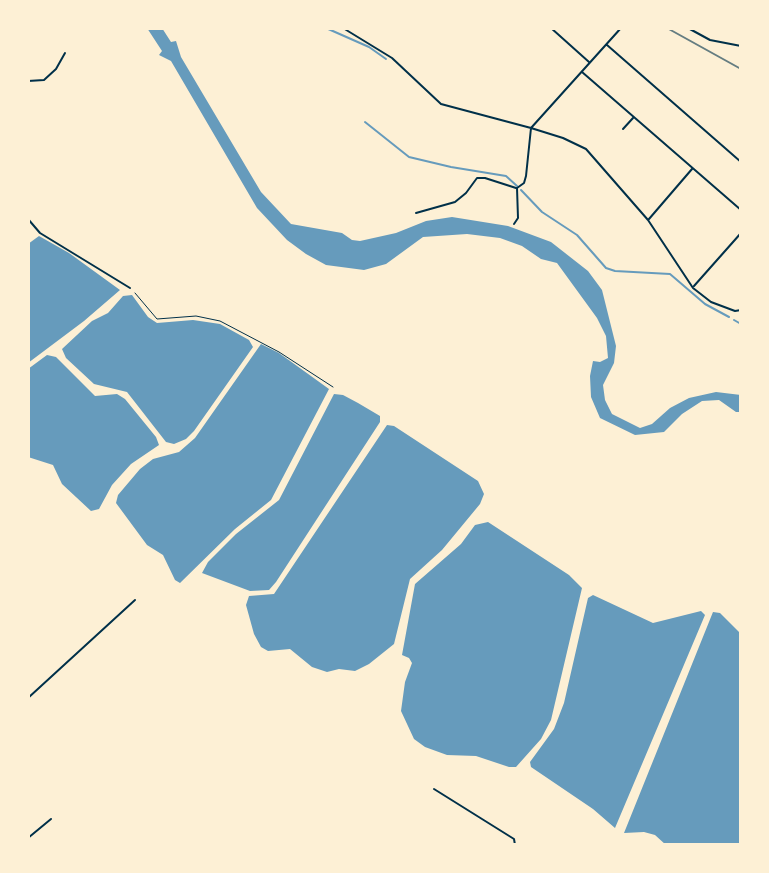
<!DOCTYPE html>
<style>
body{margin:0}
#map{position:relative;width:769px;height:873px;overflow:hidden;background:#fdf0d5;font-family:"Fira Sans Condensed",sans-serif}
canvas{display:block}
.frame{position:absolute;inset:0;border:30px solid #fdf0d5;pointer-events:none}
</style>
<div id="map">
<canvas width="769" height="873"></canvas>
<div class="frame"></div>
</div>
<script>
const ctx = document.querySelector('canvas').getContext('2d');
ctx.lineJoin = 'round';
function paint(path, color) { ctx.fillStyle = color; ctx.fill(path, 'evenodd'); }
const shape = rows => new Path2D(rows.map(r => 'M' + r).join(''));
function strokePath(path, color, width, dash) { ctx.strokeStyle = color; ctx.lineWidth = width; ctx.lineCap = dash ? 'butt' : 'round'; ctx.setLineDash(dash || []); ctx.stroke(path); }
const water = shape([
 [147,28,162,28,171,42,176,41,181,57,261,192,291,224,342,233,352,240,360,241,396,233,426,221,452,217,508,226,551,242,588,271,602,290,616,346,614,363,603,385,605,400,612,414,640,428,652,424,670,408,689,398,716,392,741,395,741,412,736,412,719,400,702,401,682,414,664,432,635,435,600,418,591,397,590,376,593,361,600,362,608,358,606,336,597,318,557,263,541,259,522,246,500,238,467,234,423,237,386,264,364,270,326,265,306,254,287,240,257,208,171,61,159,55,162,51],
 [39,236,69,253,120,290,84,321,28,363,28,244],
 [132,295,148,317,157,323,193,320,220,324,249,340,253,347,194,431,186,439,174,444,166,442,127,392,94,384,66,358,62,349,92,321,108,313,123,296],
 [261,344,279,353,329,389,271,500,235,529,180,583,175,580,163,555,147,545,116,503,118,495,140,469,153,459,179,452,195,438],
 [47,355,56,357,95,396,117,394,125,399,156,437,159,445,131,464,112,485,99,509,91,511,62,484,53,465,28,457,28,369],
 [334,394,343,395,358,403,380,416,380,422,276,582,269,590,250,591,202,573,208,562,236,534,279,500],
 [387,425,394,426,478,481,484,494,480,504,442,550,410,579,394,644,369,664,355,671,339,669,327,672,312,667,290,649,268,651,261,647,254,634,246,605,249,596,274,594],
 [488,522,569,575,582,588,551,720,541,739,516,767,509,767,476,756,447,755,425,747,414,739,401,711,405,682,412,663,409,658,402,655,415,584,461,544,475,525],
 [593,595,653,623,701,611,705,615,615,828,593,809,531,767,530,762,554,729,564,703,588,598],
 [713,612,720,613,741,634,741,845,666,845,655,835,644,832,624,833]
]);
const stream = shape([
 [326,28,369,47,386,59],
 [365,122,409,157,451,167,506,176,517,186],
 [521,190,542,212,577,235,606,268,615,271,670,274,705,304,729,317],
 [734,320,741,324]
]);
const path = shape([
 [135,293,157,319,196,316,220,321,279,352,333,387]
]);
const minor = shape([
 [343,28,392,58,441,104,531,128,563,138,586,149,648,220,693,288,711,302,735,311,741,310],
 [551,28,589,62],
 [688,28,710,40,741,46],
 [607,45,741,162],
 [582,72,741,210],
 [28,81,44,80,56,69,65,53],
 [623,129,633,118],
 [416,213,455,202,466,193,477,178,485,178,516,188],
 [28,219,40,233,130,288],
 [649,219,692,169],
 [514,224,518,218,517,188,524,183,526,176,531,128,621,28],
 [694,286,741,233],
 [28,698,135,600],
 [434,789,514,839,515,845],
 [28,838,51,819]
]);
const rail = shape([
 [667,28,741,69]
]);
paint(water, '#669bbc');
strokePath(stream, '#669bbc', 2);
strokePath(path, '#003049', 1);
strokePath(minor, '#003049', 2);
strokePath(rail, '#657d81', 2);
</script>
